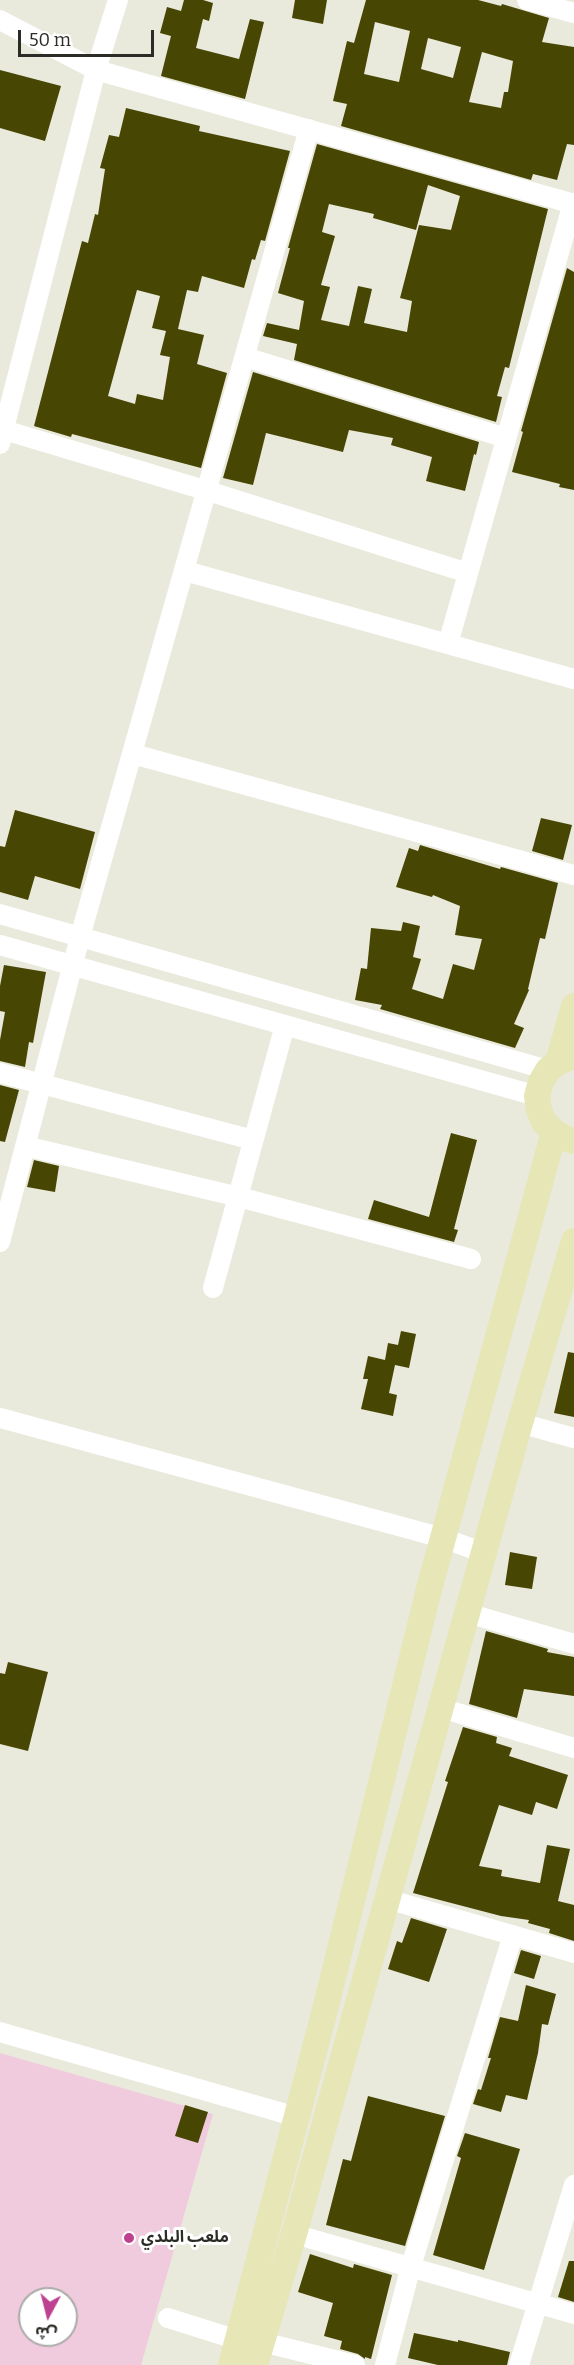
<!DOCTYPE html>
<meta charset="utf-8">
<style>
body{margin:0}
#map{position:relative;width:574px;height:2365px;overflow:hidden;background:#e9e9dc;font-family:Bitter,"Noto Sans Arabic",serif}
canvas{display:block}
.north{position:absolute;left:18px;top:2287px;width:60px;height:60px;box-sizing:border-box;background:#fff;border:2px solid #ababa9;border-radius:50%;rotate:187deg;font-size:16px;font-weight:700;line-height:24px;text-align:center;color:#2c2c27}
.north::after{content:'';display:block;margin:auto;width:21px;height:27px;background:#be418f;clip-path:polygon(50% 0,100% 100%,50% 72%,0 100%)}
.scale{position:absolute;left:18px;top:30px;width:136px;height:27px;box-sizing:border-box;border:3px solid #2c2c27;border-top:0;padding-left:8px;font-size:18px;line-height:21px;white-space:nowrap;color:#2c2c27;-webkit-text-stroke:4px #fff;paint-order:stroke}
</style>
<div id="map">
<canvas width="574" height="2365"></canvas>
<div class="north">ش</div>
<div class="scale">50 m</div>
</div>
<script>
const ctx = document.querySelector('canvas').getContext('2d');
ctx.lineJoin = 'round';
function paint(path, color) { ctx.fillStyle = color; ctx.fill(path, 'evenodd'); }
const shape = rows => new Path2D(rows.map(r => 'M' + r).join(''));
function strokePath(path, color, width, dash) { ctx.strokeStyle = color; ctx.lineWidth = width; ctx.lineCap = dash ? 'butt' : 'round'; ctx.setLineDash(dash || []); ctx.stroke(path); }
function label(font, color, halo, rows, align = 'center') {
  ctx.font = font + ' Bitter,"Noto Sans Arabic",serif'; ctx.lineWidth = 6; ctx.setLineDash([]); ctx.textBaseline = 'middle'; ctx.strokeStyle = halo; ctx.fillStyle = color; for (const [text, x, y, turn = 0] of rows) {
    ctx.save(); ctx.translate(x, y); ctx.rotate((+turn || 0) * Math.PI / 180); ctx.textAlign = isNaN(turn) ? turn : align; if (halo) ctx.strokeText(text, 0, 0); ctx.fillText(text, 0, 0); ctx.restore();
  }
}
const green = shape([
 [0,2053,213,2114,141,2365,0,2365],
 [30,2299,66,2299,66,2335,30,2335]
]);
const building = shape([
 [184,0,203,0,213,3,209,21,203,19,196,48,239,59,250,19,264,22,245,99,161,76,171,36,160,33,167,7,181,11],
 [295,0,327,0,323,24,292,18],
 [366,0,478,0,501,6,502,4,549,18,542,42,574,47,574,145,567,144,557,180,533,174,531,180,341,126,347,104,333,101,347,41,354,43],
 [375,22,410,31,399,82,364,74],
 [428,38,461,47,453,78,421,69],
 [482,52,513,61,508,92,504,92,501,108,469,102],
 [0,70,61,86,45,141,0,128],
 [126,108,200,126,199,131,290,151,265,241,261,240,255,260,252,259,244,288,202,276,198,292,187,290,178,329,204,335,197,364,227,373,201,468,72,434,71,437,34,426,82,241,88,243,95,214,98,215,105,169,100,168,109,135,119,137],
 [137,290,160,296,152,328,166,331,160,355,170,357,163,400,137,394,135,404,108,396],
 [317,144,548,209,509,368,505,367,497,396,502,397,496,422,294,360,297,344,263,336,267,323,299,330,304,301,278,293,290,248,288,248],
 [428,185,460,196,451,230,419,225,400,298,412,301,407,332,364,323,372,289,358,286,349,326,321,320,330,287,321,285,335,236,322,232,329,204,374,214,373,218,416,230],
 [567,268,574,272,574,490,559,487,560,484,512,472,523,432,521,431],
 [253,372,479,442,476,455,474,454,465,491,426,481,432,457,391,445,393,438,349,430,343,452,266,433,253,485,223,478],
 [15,810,95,832,80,889,35,876,28,900,0,892,0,846,5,847],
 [541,818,572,825,563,860,532,851],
 [420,845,500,869,501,867,558,883,545,939,540,938,528,989,529,990,514,1024,524,1028,515,1048,380,1009,382,1005,355,1000,361,968,367,969,371,928,401,931,403,922,420,926,413,957,421,959,412,989,443,999,453,964,474,970,482,939,455,935,460,906,433,895,432,897,396,887,409,848,418,851],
 [4,965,46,972,33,1043,29,1042,25,1067,0,1061,0,1040,5,1012,0,1011,0,986],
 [0,1085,19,1090,5,1142,0,1141],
 [451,1133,477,1140,454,1229,458,1230,454,1242,368,1219,374,1200,429,1217],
 [34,1160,59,1166,55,1192,27,1187],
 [401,1331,416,1334,409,1368,395,1365,389,1393,397,1395,393,1416,361,1409,368,1379,363,1379,368,1356,385,1360,388,1343,398,1345],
 [568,1352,574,1353,574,1417,554,1413],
 [510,1552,537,1557,532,1589,505,1585],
 [486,1631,548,1649,547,1652,574,1657,574,1696,524,1689,517,1718,469,1704],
 [8,1662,48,1672,28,1751,0,1744,0,1673,5,1674],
 [463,1727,497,1737,496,1743,512,1748,509,1756,568,1775,557,1809,536,1802,532,1815,499,1805,479,1866,502,1870,501,1876,540,1883,547,1845,570,1849,558,1901,574,1905,574,1941,549,1933,550,1929,528,1923,529,1920,501,1916,413,1893,448,1782,445,1781],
 [411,1918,447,1929,429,1982,388,1969,397,1941,402,1943],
 [521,1950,541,1956,534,1979,514,1973],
 [526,1985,556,1994,548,2025,542,2024,538,2053,527,2100,506,2095,501,2112,473,2104,478,2089,481,2090,491,2058,488,2058,500,2017,518,2021],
 [368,2096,445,2116,405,2246,326,2225,343,2159,351,2161],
 [185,2105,208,2112,198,2143,175,2136],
 [465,2133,520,2149,484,2270,433,2255,461,2158,457,2156],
 [310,2254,353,2268,354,2264,392,2275,371,2359,365,2357,365,2359,358,2354,340,2349,342,2341,324,2336,333,2303,298,2292],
 [569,2261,574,2261,574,2302,558,2297],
 [414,2333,458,2342,458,2340,510,2352,507,2365,438,2365,408,2358]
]);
const minor = shape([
 [527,0,574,13],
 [0,20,96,70,574,204],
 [245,357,506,438],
 [4,430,208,491,468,573],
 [0,444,96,70,118,0],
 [185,571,574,679],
 [448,644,573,203],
 [133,754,574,875],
 [0,914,548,1070],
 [0,945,537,1096],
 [0,1073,253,1140],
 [25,1146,239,1197,471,1259],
 [0,1242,80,937,309,129],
 [213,1288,285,1025],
 [0,1418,443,1538,484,1553],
 [520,1423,574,1438],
 [467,1613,574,1644],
 [441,1708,574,1748],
 [387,1899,574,1953],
 [0,2032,297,2117],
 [294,2234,574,2314],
 [168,2318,238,2340,262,2342,355,2365],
 [385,2365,411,2266,513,1935],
 [519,2365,574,2185]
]);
const major = shape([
 [574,1056,558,1062,548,1070,541,1082,537,1096,539,1110,544,1122,554,1132,566,1139,574,1141],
 [558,1062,574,1006],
 [231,2365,325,2010,428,1593,554,1132],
 [255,2365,294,2234,520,1423,574,1241]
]);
const markers = [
 [129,2238,6,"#be418f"]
];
const poiNames = [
 ["ملعب البلدي",141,2238]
];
paint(green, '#f0cbde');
paint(building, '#484603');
strokePath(minor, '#fff', 20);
strokePath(major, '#e6e6b6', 26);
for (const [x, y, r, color] of markers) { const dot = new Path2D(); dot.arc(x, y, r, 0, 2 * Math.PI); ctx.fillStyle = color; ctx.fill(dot); strokePath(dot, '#fff', 2); }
label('bold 16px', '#2c2c27', '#fff', poiNames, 'left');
</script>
